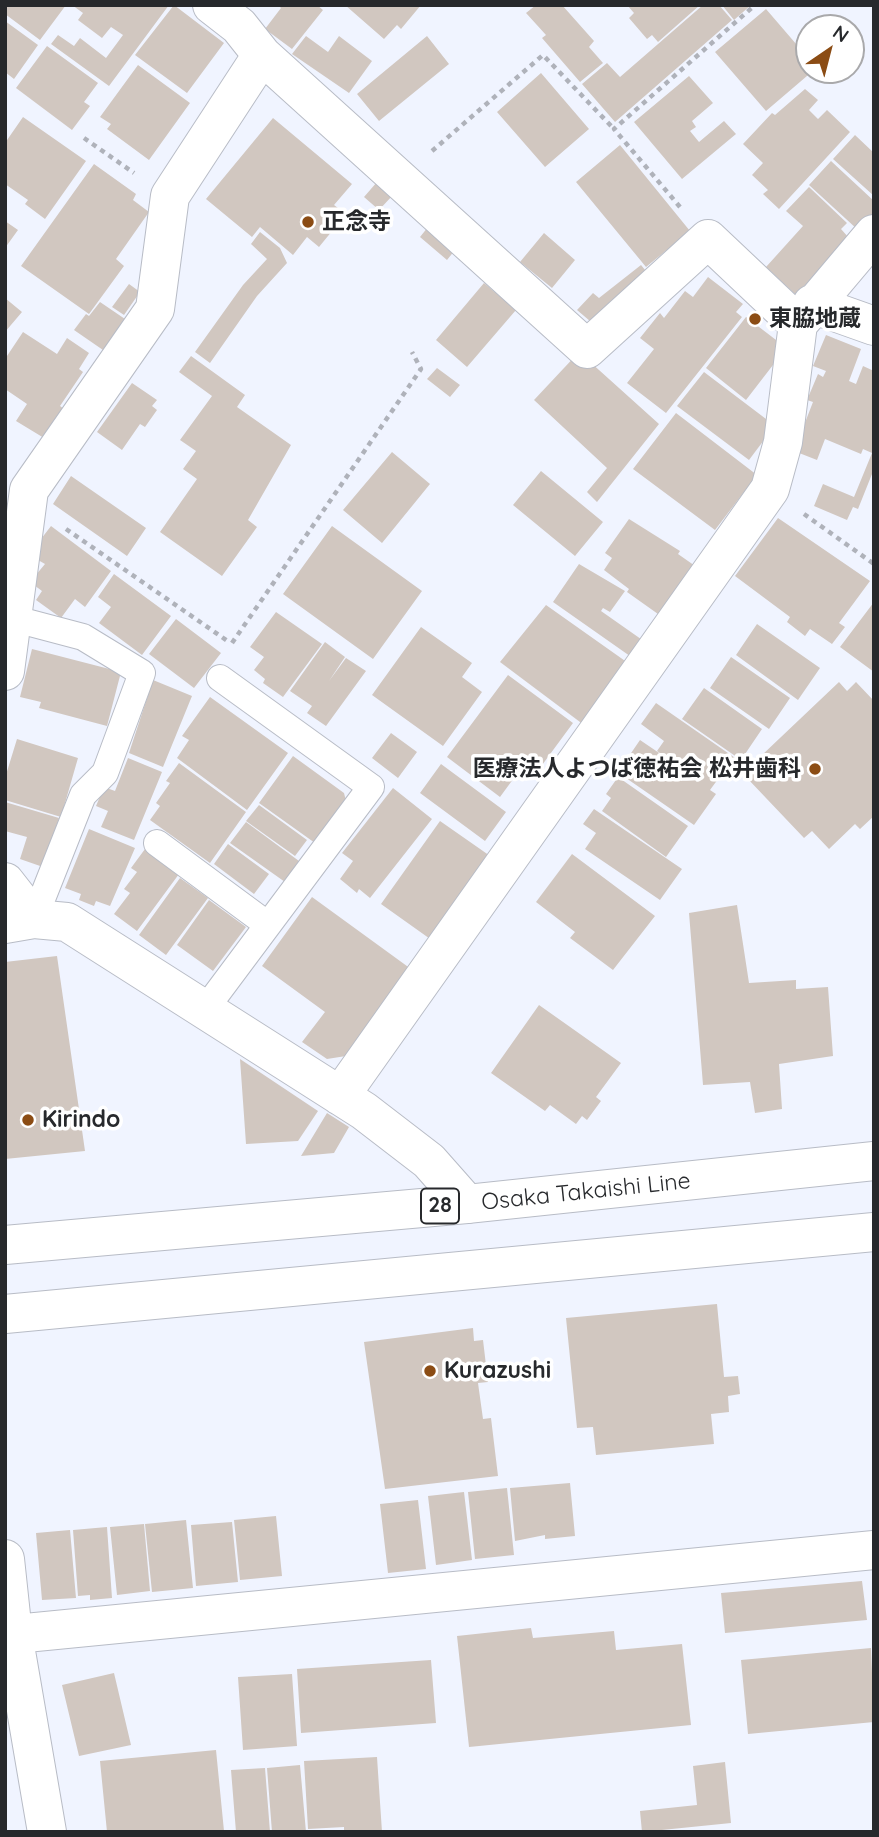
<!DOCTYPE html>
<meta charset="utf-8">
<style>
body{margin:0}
#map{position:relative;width:879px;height:1837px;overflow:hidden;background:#f0f4ff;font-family:Quicksand,sans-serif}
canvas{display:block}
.frame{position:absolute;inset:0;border:7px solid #27292c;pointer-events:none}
.north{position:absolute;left:795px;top:14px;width:70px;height:70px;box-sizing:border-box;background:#fff;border:2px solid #a9a9ab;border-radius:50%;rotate:35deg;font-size:19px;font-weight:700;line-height:28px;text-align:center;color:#27292c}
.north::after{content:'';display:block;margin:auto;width:24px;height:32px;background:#8b4c14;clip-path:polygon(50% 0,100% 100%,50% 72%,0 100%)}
</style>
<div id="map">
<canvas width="879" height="1837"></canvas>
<div class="frame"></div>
<div class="north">N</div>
</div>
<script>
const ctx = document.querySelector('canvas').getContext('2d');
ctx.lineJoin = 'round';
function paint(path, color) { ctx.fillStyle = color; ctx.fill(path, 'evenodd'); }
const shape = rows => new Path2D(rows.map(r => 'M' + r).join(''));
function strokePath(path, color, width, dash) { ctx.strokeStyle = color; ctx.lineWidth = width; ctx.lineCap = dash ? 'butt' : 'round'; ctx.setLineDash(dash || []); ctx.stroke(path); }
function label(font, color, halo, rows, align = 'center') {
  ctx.font = font + ' Quicksand,"Noto Sans JP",sans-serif'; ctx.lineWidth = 7; ctx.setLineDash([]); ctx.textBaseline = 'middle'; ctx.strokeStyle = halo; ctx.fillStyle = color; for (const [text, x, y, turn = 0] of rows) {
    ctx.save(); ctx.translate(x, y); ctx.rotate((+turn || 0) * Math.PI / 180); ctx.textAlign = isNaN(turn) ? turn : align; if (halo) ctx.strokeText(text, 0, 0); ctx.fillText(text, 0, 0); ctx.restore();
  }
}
const building = shape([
 [5,5,66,5,40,40,5,14],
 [72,5,169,5,109,86,51,44,58,35,74,46,80,38,106,58,123,35,111,27,102,38,78,20,83,13],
 [174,5,224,43,187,93,135,55],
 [278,5,317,5,323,10,292,49,265,29,281,8],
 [345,5,421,5,401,29,397,25,384,39],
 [536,5,562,5,594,41,589,47,603,63,580,82,542,38,546,35,526,13],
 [627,5,700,5,658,42,652,35,647,39,629,18,634,13],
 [703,5,719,5,732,20,615,122,582,84,607,63,620,77],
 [722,5,751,5,734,20],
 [766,9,809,59,809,70,814,70,766,111,715,52],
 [5,21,38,45,14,79,5,72],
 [306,36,328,52,339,36,372,61,349,93,292,54],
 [427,36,449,64,379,121,357,94],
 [47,46,98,83,84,102,90,106,72,130,16,88],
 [138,65,190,103,149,160,107,129,111,124,100,117],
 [541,73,589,129,545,167,497,112],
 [689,76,713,103,692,121,696,127,690,131,699,142,724,121,736,134,682,179,634,122],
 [805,89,818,100,809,110,818,119,827,110,850,132,779,209,763,194,768,190,752,175,763,163,743,144,772,113,775,115],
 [23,117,86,161,45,219,25,204,28,200,5,184,5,143],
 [273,118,352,184,334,205,346,214,319,247,307,237,293,255,260,227,252,237,206,199],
 [855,135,874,153,874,196,833,159],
 [620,145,690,231,646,267,576,182],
 [831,161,874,201,874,213,858,230,809,185],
 [94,164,136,194,133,200,149,212,116,259,124,266,89,314,21,266],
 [377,182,393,195,379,210,364,197],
 [809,187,847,223,841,229,849,238,796,295,766,267,803,226,786,211],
 [5,221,18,230,5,248],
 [432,222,459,245,447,260,420,237],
 [260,232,280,248,287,263,257,296,210,363,195,352,243,285,267,259,251,244],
 [544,233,575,260,552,288,520,262],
 [641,265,654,281,597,327,577,310,593,293,599,298],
 [708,277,743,304,736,312,742,317,666,413,627,383,654,349,640,338,660,313,664,318,685,291,693,297],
 [484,283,516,310,467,367,436,340],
 [129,284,140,292,124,315,112,307],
 [5,298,22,312,5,332],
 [100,302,125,319,103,350,74,330,86,314,89,316],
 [746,317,780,343,773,365,746,400,706,368],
 [23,332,57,354,67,338,89,353,79,369,83,372,60,406,64,409,44,438,16,421,27,404,5,389,5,359],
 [826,335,861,349,849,381,856,384,863,366,874,371,874,469,858,509,853,507,847,520,814,506,823,484,854,497,872,453,863,449,861,454,825,439,817,460,794,451,813,402,807,400,818,374,823,377,826,371,813,366],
 [579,352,659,424,597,502,587,492,607,468,534,400],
 [191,356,245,395,237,407,291,445,248,520,257,527,222,576,160,532,197,479,183,469,196,451,180,440,212,396,179,372],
 [437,368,460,385,450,397,427,379],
 [704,372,770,422,765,429,770,432,749,460,677,406],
 [132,383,157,400,152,406,157,410,145,427,140,424,122,450,97,432],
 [676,413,757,475,715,530,633,469],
 [392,452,430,484,382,543,343,510],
 [541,471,603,522,575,556,513,505],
 [71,476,146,528,127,556,53,504],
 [778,518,870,581,839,623,845,627,832,644,810,629,805,636,787,622,790,617,735,576],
 [629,519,680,551,678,554,698,568,658,614,627,592,629,589,604,570,612,558,605,553],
 [51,526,111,571,85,607,75,599,61,618,36,600,42,591,30,582,45,564,38,560,38,543],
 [332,526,422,591,373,659,283,594],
 [579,564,625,591,610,612,603,608,601,611,648,644,637,661,553,602],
 [114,574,171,616,142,655,99,623,111,607,98,597],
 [874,602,874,672,840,647],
 [546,605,628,663,584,725,500,662],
 [276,612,322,644,283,697,263,683,265,679,254,670,264,657,250,647],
 [176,619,221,653,194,688,149,654],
 [757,624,820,668,798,700,736,655],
 [421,627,472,663,462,677,482,692,443,746,372,695],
 [325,642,345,657,329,681,346,658,366,671,326,726,307,713,312,706,290,691],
 [32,649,121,672,107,726,39,708,41,702,20,697],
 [731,657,790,698,769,729,710,688],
 [508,675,573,723,534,776,522,767,500,797,447,757],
 [153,680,192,696,163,767,129,753],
 [839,682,847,691,856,682,874,701,874,816,860,829,855,824,829,849,812,831,804,838,747,778,765,761,761,756],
 [704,688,762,729,741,760,682,719],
 [210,697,288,753,247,810,177,758,189,740,182,736],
 [656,703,738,760,725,778,721,775,710,790,716,794,694,825,626,778,635,765,627,759,640,740,696,778,657,751,664,741,641,724],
 [391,733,417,752,398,778,372,758],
 [17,739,78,758,61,817,5,800,5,778],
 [293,756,344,793,346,801,315,843,259,803],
 [128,758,162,772,134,840,101,827,108,811,96,806,104,787,115,791],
 [179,763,246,812,210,863,150,820,160,806,156,803,170,783,166,781],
 [441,764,506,812,485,841,420,793],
 [618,777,688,826,666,857,602,811,611,798,606,794],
 [393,788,432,819,370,898,359,889,357,893,340,879,353,861,342,853],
 [5,802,59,818,43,867,20,859,27,837,5,831],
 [259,805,307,840,295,856,246,821],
 [594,809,682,869,660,900,585,849,596,833,583,824],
 [440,821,493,858,433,941,381,904],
 [246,822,299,861,285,882,230,843],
 [89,829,135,848,110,906,96,901,94,906,79,900,81,894,65,888],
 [228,844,269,874,254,894,214,864],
 [145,849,179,874,137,931,114,914,130,893,124,889,137,872,131,868],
 [572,854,655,916,613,970,570,938,575,932,536,902],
 [180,878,208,898,166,955,139,935],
 [312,897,411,969,346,1056,327,1059,302,1042,325,1012,262,966],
 [209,900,246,927,213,971,177,945],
 [737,905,749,983,796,980,796,989,828,987,833,1056,779,1064,782,1109,755,1113,750,1082,703,1085,689,913],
 [57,956,85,1151,5,1159,5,962],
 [539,1005,621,1063,596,1097,601,1101,587,1120,582,1116,576,1124,550,1105,545,1111,491,1073],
 [240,1059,318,1111,298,1141,246,1144],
 [327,1113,349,1127,334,1153,301,1156],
 [717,1304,724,1377,738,1376,740,1394,728,1396,729,1412,711,1414,714,1444,596,1455,593,1427,577,1428,566,1318],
 [473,1328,474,1341,483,1340,488,1382,478,1383,483,1419,491,1418,498,1476,385,1489,364,1342],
 [570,1483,575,1536,545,1539,545,1535,515,1541,510,1488],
 [507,1488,514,1555,475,1559,468,1492],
 [464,1492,472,1560,436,1565,428,1496],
 [418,1500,426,1569,388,1573,380,1504],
 [276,1516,282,1576,240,1580,234,1520],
 [186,1520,193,1588,152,1592,145,1524],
 [232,1522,238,1582,196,1586,191,1525],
 [144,1524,150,1591,117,1595,110,1527],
 [107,1527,112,1598,90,1600,90,1595,78,1596,73,1530],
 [70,1530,76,1598,42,1600,36,1533],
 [862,1581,867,1620,725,1633,721,1593],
 [531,1628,533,1638,614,1631,616,1650,682,1644,691,1725,469,1747,457,1636],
 [871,1648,874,1722,748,1734,741,1660],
 [431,1660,436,1723,301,1733,297,1669],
 [114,1673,131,1745,79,1756,62,1685],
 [292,1674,297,1746,243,1750,238,1677],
 [216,1750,224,1831,107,1832,100,1761],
 [377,1757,382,1832,344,1832,344,1827,308,1829,304,1761],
 [725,1762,731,1823,642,1832,640,1811,697,1805,693,1766],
 [300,1765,306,1832,272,1832,267,1768],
 [265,1768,270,1832,236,1832,231,1770]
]);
const path = shape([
 [84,138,134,173],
 [432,151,543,55,614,129],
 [680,207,614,129,755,5],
 [804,514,874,564],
 [66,529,229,642],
 [232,643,421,369,412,352]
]);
const service = shape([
 [15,619,83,637,142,673,105,773,83,795,34,919],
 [157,843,268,925],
 [206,1008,371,787,220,678]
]);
const minor = shape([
 [212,5,239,26,262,55,587,349,708,239,798,324],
 [812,304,874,326],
 [5,671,29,490,155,309,170,196,262,55],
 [5,882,34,919],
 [5,924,34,919,67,922,364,1111,429,1161,467,1204],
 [340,1096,770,489,783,442,798,324,874,234],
 [5,1559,13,1634,47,1832],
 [5,1635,874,1550]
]);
const primary = shape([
 [5,1245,467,1204,874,1161],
 [5,1314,874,1232]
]);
const markers = [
 [308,222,7,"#8b4c14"],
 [755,319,7,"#8b4c14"],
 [815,769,7,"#8b4c14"],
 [28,1120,7,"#8b4c14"],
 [430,1371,7,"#8b4c14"]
];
const shields = [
 [440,1206,38]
];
const shieldNames = [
 ["28",440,1206]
];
const poiNames = [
 ["正念寺",322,222],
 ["東脇地蔵",769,319],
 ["医療法人よつば徳祐会 松井歯科",801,769,"right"],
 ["Kirindo",42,1120],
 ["Kurazushi",444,1371]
];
const streetNames = [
 ["Osaka Takaishi Line",586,1192,-6]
];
paint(building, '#d1c7c0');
strokePath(service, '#b8bcc6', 28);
strokePath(minor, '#b8bcc6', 40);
strokePath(primary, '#b8bcc6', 40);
strokePath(path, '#afb2ba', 4.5, [5, 5]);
strokePath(service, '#fff', 26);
strokePath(minor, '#fff', 38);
strokePath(primary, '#fff', 38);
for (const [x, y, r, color] of markers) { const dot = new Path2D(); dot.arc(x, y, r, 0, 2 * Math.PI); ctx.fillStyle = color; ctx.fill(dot); strokePath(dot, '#fff', 2.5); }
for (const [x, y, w] of shields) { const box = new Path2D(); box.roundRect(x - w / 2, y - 17.5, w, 35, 5); ctx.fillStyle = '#fff'; ctx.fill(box); strokePath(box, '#27292c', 2); }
label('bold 21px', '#27292c', null, shieldNames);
label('bold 23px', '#27292c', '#fff', poiNames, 'left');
label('23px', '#27292c', '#fff', streetNames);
</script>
